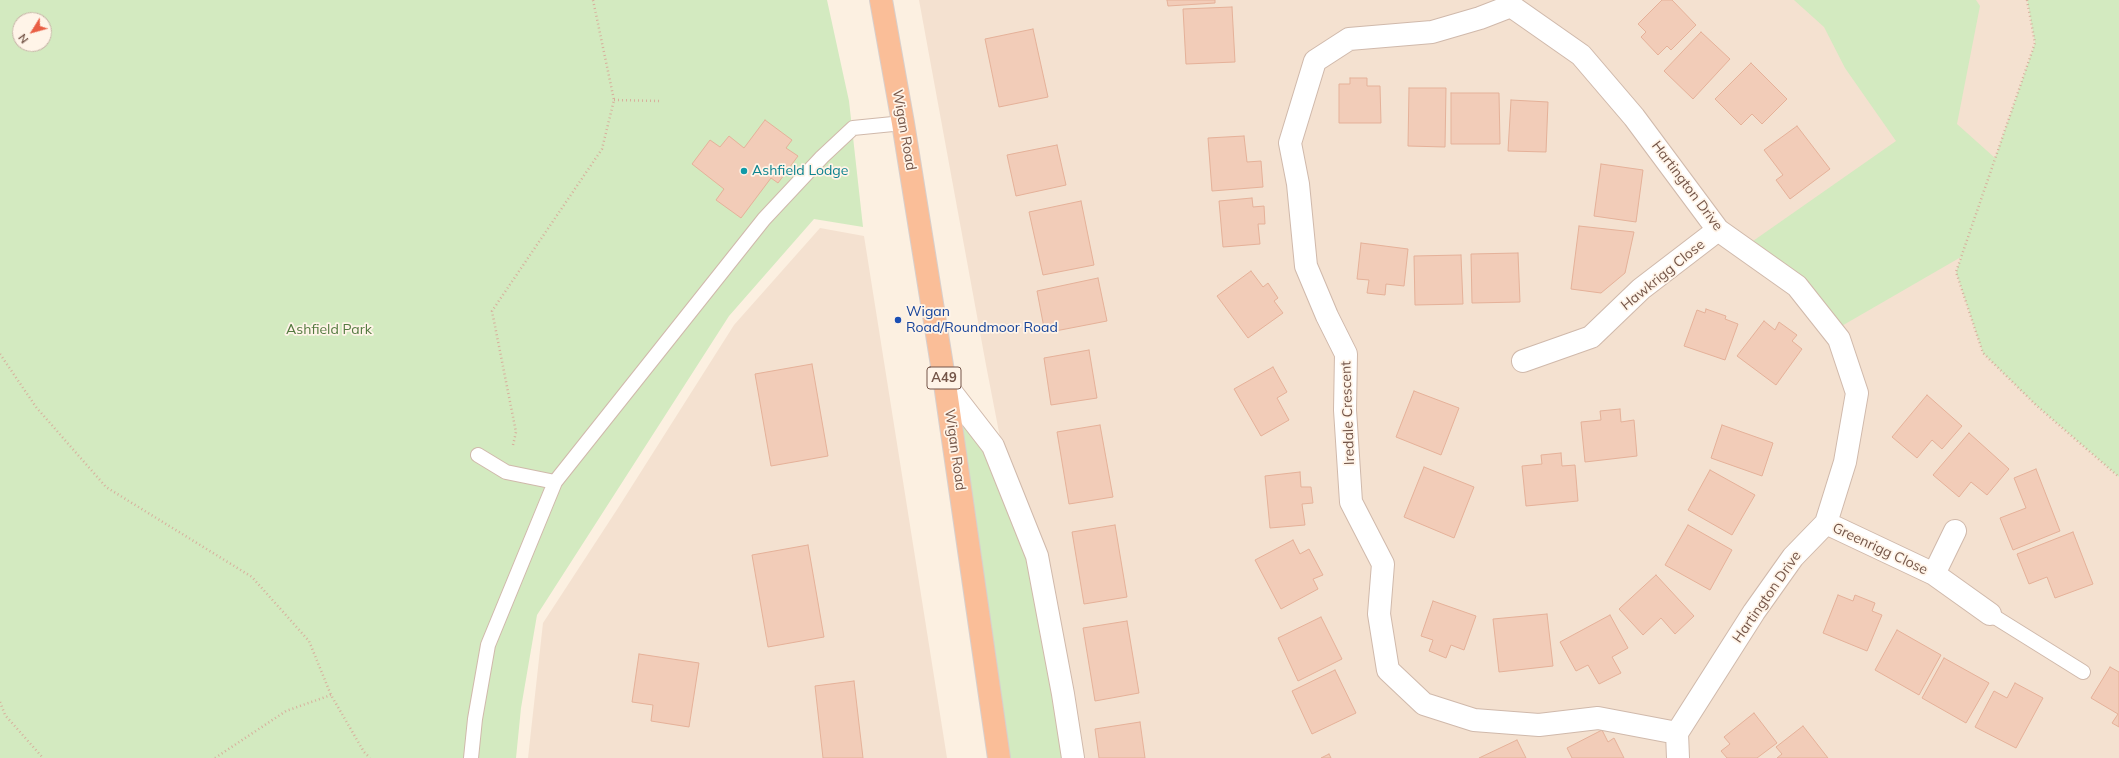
<!DOCTYPE html>
<style>
body{margin:0}
#map{position:relative;width:2119px;height:758px;overflow:hidden;background:#fcf0e1;font-family:Mulish,sans-serif}
canvas{display:block}
.north{position:absolute;left:12px;top:12px;width:40px;height:40px;box-sizing:border-box;background:#fff4e8;border:1px solid #c7b4a8;border-radius:50%;rotate:233deg;font-size:11px;font-weight:700;line-height:16px;text-align:center;color:#745548}
.north::after{content:'';display:block;margin:auto;width:14px;height:18px;background:#e95e44;clip-path:polygon(50% 0,100% 100%,50% 72%,0 100%)}
</style>
<div id="map">
<canvas width="2119" height="758"></canvas>
<div class="north">N</div>
</div>
<script>
const ctx = document.querySelector('canvas').getContext('2d');
ctx.lineJoin = 'round';
function paint(path, color) { ctx.fillStyle = color; ctx.fill(path, 'evenodd'); }
const shape = rows => new Path2D(rows.map(r => 'M' + r).join(''));
function strokePath(path, color, width, dash) { ctx.strokeStyle = color; ctx.lineWidth = width; ctx.lineCap = dash ? 'butt' : 'round'; ctx.setLineDash(dash || []); ctx.stroke(path); }
function label(font, color, halo, rows, align = 'center') {
  ctx.font = font + ' Mulish,sans-serif'; ctx.lineWidth = 3.5; ctx.setLineDash([]); ctx.textBaseline = 'middle'; ctx.strokeStyle = halo; ctx.fillStyle = color; for (const [text, x, y, turn = 0] of rows) {
    ctx.save(); ctx.translate(x, y); ctx.rotate((+turn || 0) * Math.PI / 180); ctx.textAlign = isNaN(turn) ? turn : align; if (halo) ctx.strokeText(text, 0, 0); ctx.fillText(text, 0, 0); ctx.restore();
  }
}
const residential = shape([
 [919,0,2027,0,2035,43,1956,272,2037,406,2119,477,2119,758,1062,758,986,365],
 [820,228,864,236,947,758,528,758,543,623,618,508,734,325]
]);
const green = shape([
 [0,0,827,0,849,101,863,227,814,219,729,316,537,615,521,708,516,758,0,758],
 [20,20,44,20,44,44,20,44],
 [1794,0,1976,0,1980,6,1957,124,1995,158,2035,43,2027,0,2119,0,2119,477,2037,406,1983,353,1956,272,1961,257,1833,331,1743,248,1896,141,1845,68,1824,27],
 [945,384,993,446,1037,556,1073,758,999,758]
]);
const building = shape([
 [1167,0,1215,0,1215,3,1168,6,1167,0],
 [1662,0,1672,0,1696,25,1671,50,1667,46,1658,55,1641,37,1646,32,1638,24,1662,0],
 [1232,7,1235,62,1186,64,1183,9,1232,7],
 [1033,29,1048,97,999,107,985,39,1033,29],
 [1701,32,1730,59,1693,99,1664,71,1701,32],
 [1751,63,1787,99,1762,124,1752,114,1741,125,1715,99,1751,63],
 [1350,78,1367,78,1367,86,1380,86,1381,123,1339,123,1339,84,1350,84,1350,78],
 [1409,88,1446,88,1445,147,1408,146,1409,88],
 [1451,93,1499,93,1500,144,1451,144,1451,93],
 [1511,100,1548,102,1546,152,1508,151,1511,100],
 [765,120,792,140,786,148,798,156,778,183,771,178,741,218,716,200,724,189,692,164,710,140,720,147,729,136,744,148,765,120],
 [1797,126,1830,169,1790,199,1776,180,1783,175,1764,150,1797,126],
 [1244,136,1247,162,1261,161,1263,187,1212,191,1208,138,1244,136],
 [1057,145,1066,185,1016,196,1007,155,1057,145],
 [1601,164,1643,170,1636,222,1594,216,1601,164],
 [1252,198,1253,207,1264,206,1265,224,1258,224,1260,244,1223,247,1219,201,1252,198],
 [1081,201,1094,265,1043,275,1029,212,1081,201],
 [1579,226,1634,232,1625,273,1601,293,1571,289,1579,226],
 [1361,243,1408,249,1404,286,1386,284,1385,295,1367,293,1369,280,1357,279,1361,243],
 [1518,253,1520,302,1472,303,1471,254,1518,253],
 [1461,255,1463,304,1415,305,1414,256,1461,255],
 [1251,271,1263,287,1268,283,1278,298,1274,301,1283,313,1248,338,1217,296,1251,271],
 [1098,278,1107,321,1045,333,1037,291,1098,278],
 [1706,309,1726,316,1725,319,1738,324,1725,360,1684,346,1697,310,1705,313,1706,309],
 [1764,321,1775,330,1779,322,1797,335,1792,341,1802,349,1776,385,1737,356,1764,321],
 [1089,350,1097,398,1051,405,1044,358,1089,350],
 [812,364,828,456,771,466,755,374,812,364],
 [1273,367,1287,392,1277,398,1289,420,1261,436,1234,389,1273,367],
 [1414,391,1459,408,1441,455,1396,437,1414,391],
 [1927,395,1962,426,1942,449,1932,440,1917,458,1892,437,1927,395],
 [1620,409,1621,422,1634,420,1637,456,1585,462,1581,422,1601,420,1600,411,1620,409],
 [1100,425,1113,497,1069,504,1057,432,1100,425],
 [1722,425,1773,443,1762,476,1711,458,1722,425],
 [1969,433,2009,469,1987,495,1971,482,1959,497,1933,475,1969,433],
 [1561,453,1562,466,1575,465,1578,501,1526,506,1522,466,1542,464,1541,455,1561,453],
 [1424,467,1474,487,1454,538,1404,517,1424,467],
 [2036,469,2060,531,2013,550,2000,518,2026,508,2014,478,2036,469],
 [1710,470,1755,495,1732,535,1688,510,1710,470],
 [1300,472,1301,487,1311,487,1313,503,1302,504,1305,525,1270,528,1265,476,1300,472],
 [1115,525,1127,597,1084,604,1072,532,1115,525],
 [1688,525,1732,550,1710,590,1665,565,1688,525],
 [2073,532,2093,584,2055,598,2047,577,2029,584,2017,554,2073,532],
 [1293,540,1300,554,1309,549,1323,575,1313,579,1318,589,1281,609,1255,560,1293,540],
 [808,545,824,637,768,647,752,555,808,545],
 [1656,575,1694,616,1675,634,1661,618,1643,635,1619,609,1656,575],
 [1838,595,1853,601,1855,595,1875,603,1872,611,1882,615,1867,651,1823,633,1838,595],
 [1433,601,1476,616,1464,650,1451,645,1446,658,1429,651,1433,640,1421,636,1433,601],
 [1547,614,1553,666,1499,672,1493,619,1547,614],
 [1610,615,1628,648,1612,657,1621,673,1599,684,1588,665,1576,671,1560,642,1610,615],
 [1321,617,1342,659,1298,681,1278,638,1321,617],
 [1127,621,1139,693,1095,701,1083,628,1127,621],
 [1897,630,1941,655,1919,695,1875,670,1897,630],
 [639,654,699,663,689,727,651,721,653,705,632,702,639,654],
 [1944,658,1989,683,1966,723,1922,698,1944,658],
 [2110,667,2119,672,2119,727,2112,723,2118,714,2091,698,2110,667],
 [1335,670,1356,713,1312,734,1292,691,1335,670],
 [854,681,863,758,823,758,815,686,854,681],
 [2015,683,2043,698,2016,748,1975,727,1994,691,2007,698,2015,683],
 [1754,713,1777,743,1757,758,1727,758,1721,751,1730,744,1724,737,1754,713],
 [1140,722,1145,758,1099,758,1095,729,1140,722],
 [1803,726,1828,758,1777,758,1782,754,1776,747,1803,726],
 [1602,730,1608,742,1614,738,1624,758,1572,758,1567,748,1602,730],
 [1517,740,1526,758,1479,758,1517,740],
 [1329,754,1331,758,1321,758,1329,754]
]);
const path = shape([
 [2027,0,2035,43,1956,272,1983,353,2037,406,2119,477],
 [614,100,660,101],
 [0,354,36,407,106,487,252,577,309,641,331,695,364,752,370,758],
 [513,445,516,432,492,311,602,149,614,100,593,0],
 [0,702,5,715,43,758],
 [215,758,286,711,331,695]
]);
const service = shape([
 [478,455,506,472,555,482],
 [1990,614,2083,672],
 [471,758,475,719,488,645,555,482,764,219,822,157,853,128,903,123]
]);
const minor = shape([
 [1510,0,1511,6,1581,55,1634,117,1718,230,1797,286,1839,339,1857,393,1845,462,1826,523,1793,557,1754,612,1677,733,1678,758],
 [1511,6,1480,18,1432,32,1349,39,1315,61,1290,143,1298,184,1306,266,1327,316,1346,354,1345,410,1351,502,1383,564,1379,614,1388,670,1424,704,1474,720,1539,725,1598,718,1677,733],
 [1523,361,1591,337,1641,289,1718,230],
 [945,384,993,446,1037,556,1063,694,1073,758],
 [1826,523,1934,574],
 [1955,531,1934,574,1990,614]
]);
const trunk = shape([
 [881,0,903,123,945,384,999,758]
]);
const markers = [
 [744,171,4,"#0f9aa8"],
 [898,320,4,"#1a4fb4"]
];
const shields = [
 [944,378,34]
];
const shieldNames = [
 ["A49",944,378]
];
const streetNames = [
 ["Wigan Road",904,130,80],
 ["Hartington Drive",1687,186,53],
 ["Hawkrigg Close",1663,275,-39],
 ["Iredale Crescent",1348,413,-92],
 ["Wigan Road",955,450,82],
 ["Greenrigg Close",1880,549,25],
 ["Hartington Drive",1767,597,-55]
];
const cultureNames = [
 ["Ashfield Lodge",752,171]
];
const transitNames = [
 ["Wigan",906,312],
 ["Road/Roundmoor Road",906,328]
];
const parkNames = [
 ["Ashfield Park",329,330]
];
paint(residential, '#f4e1d0');
paint(green, '#d3eac0');
paint(building, '#f2ccb8');
strokePath(building, '#e5b199', 1);
strokePath(service, '#d0b9ab', 16);
strokePath(minor, '#d0b9ab', 24);
strokePath(trunk, '#d8cfcc', 24);
strokePath(path, '#d7af9c', 2.5, [1, 3]);
strokePath(service, '#fff', 14);
strokePath(minor, '#fff', 22);
strokePath(trunk, '#fabe98', 22);
for (const [x, y, r, color] of markers) { const dot = new Path2D(); dot.arc(x, y, r, 0, 2 * Math.PI); ctx.fillStyle = color; ctx.fill(dot); strokePath(dot, '#fff4e8', 1.5); }
for (const [x, y, w] of shields) { const box = new Path2D(); box.roundRect(x - w / 2, y - 11, w, 22, 3); ctx.fillStyle = '#fff4e8'; ctx.fill(box); strokePath(box, '#745548', 1); }
label('bold 13px', '#745548', null, shieldNames);
label('14px', '#745548', '#fff4e8', streetNames);
label('14px', '#0d838f', '#fff4e8', cultureNames, 'left');
label('14px', '#164399', '#fff4e8', transitNames, 'left');
label('14px', '#547a40', '#fff4e8', parkNames);
</script>
